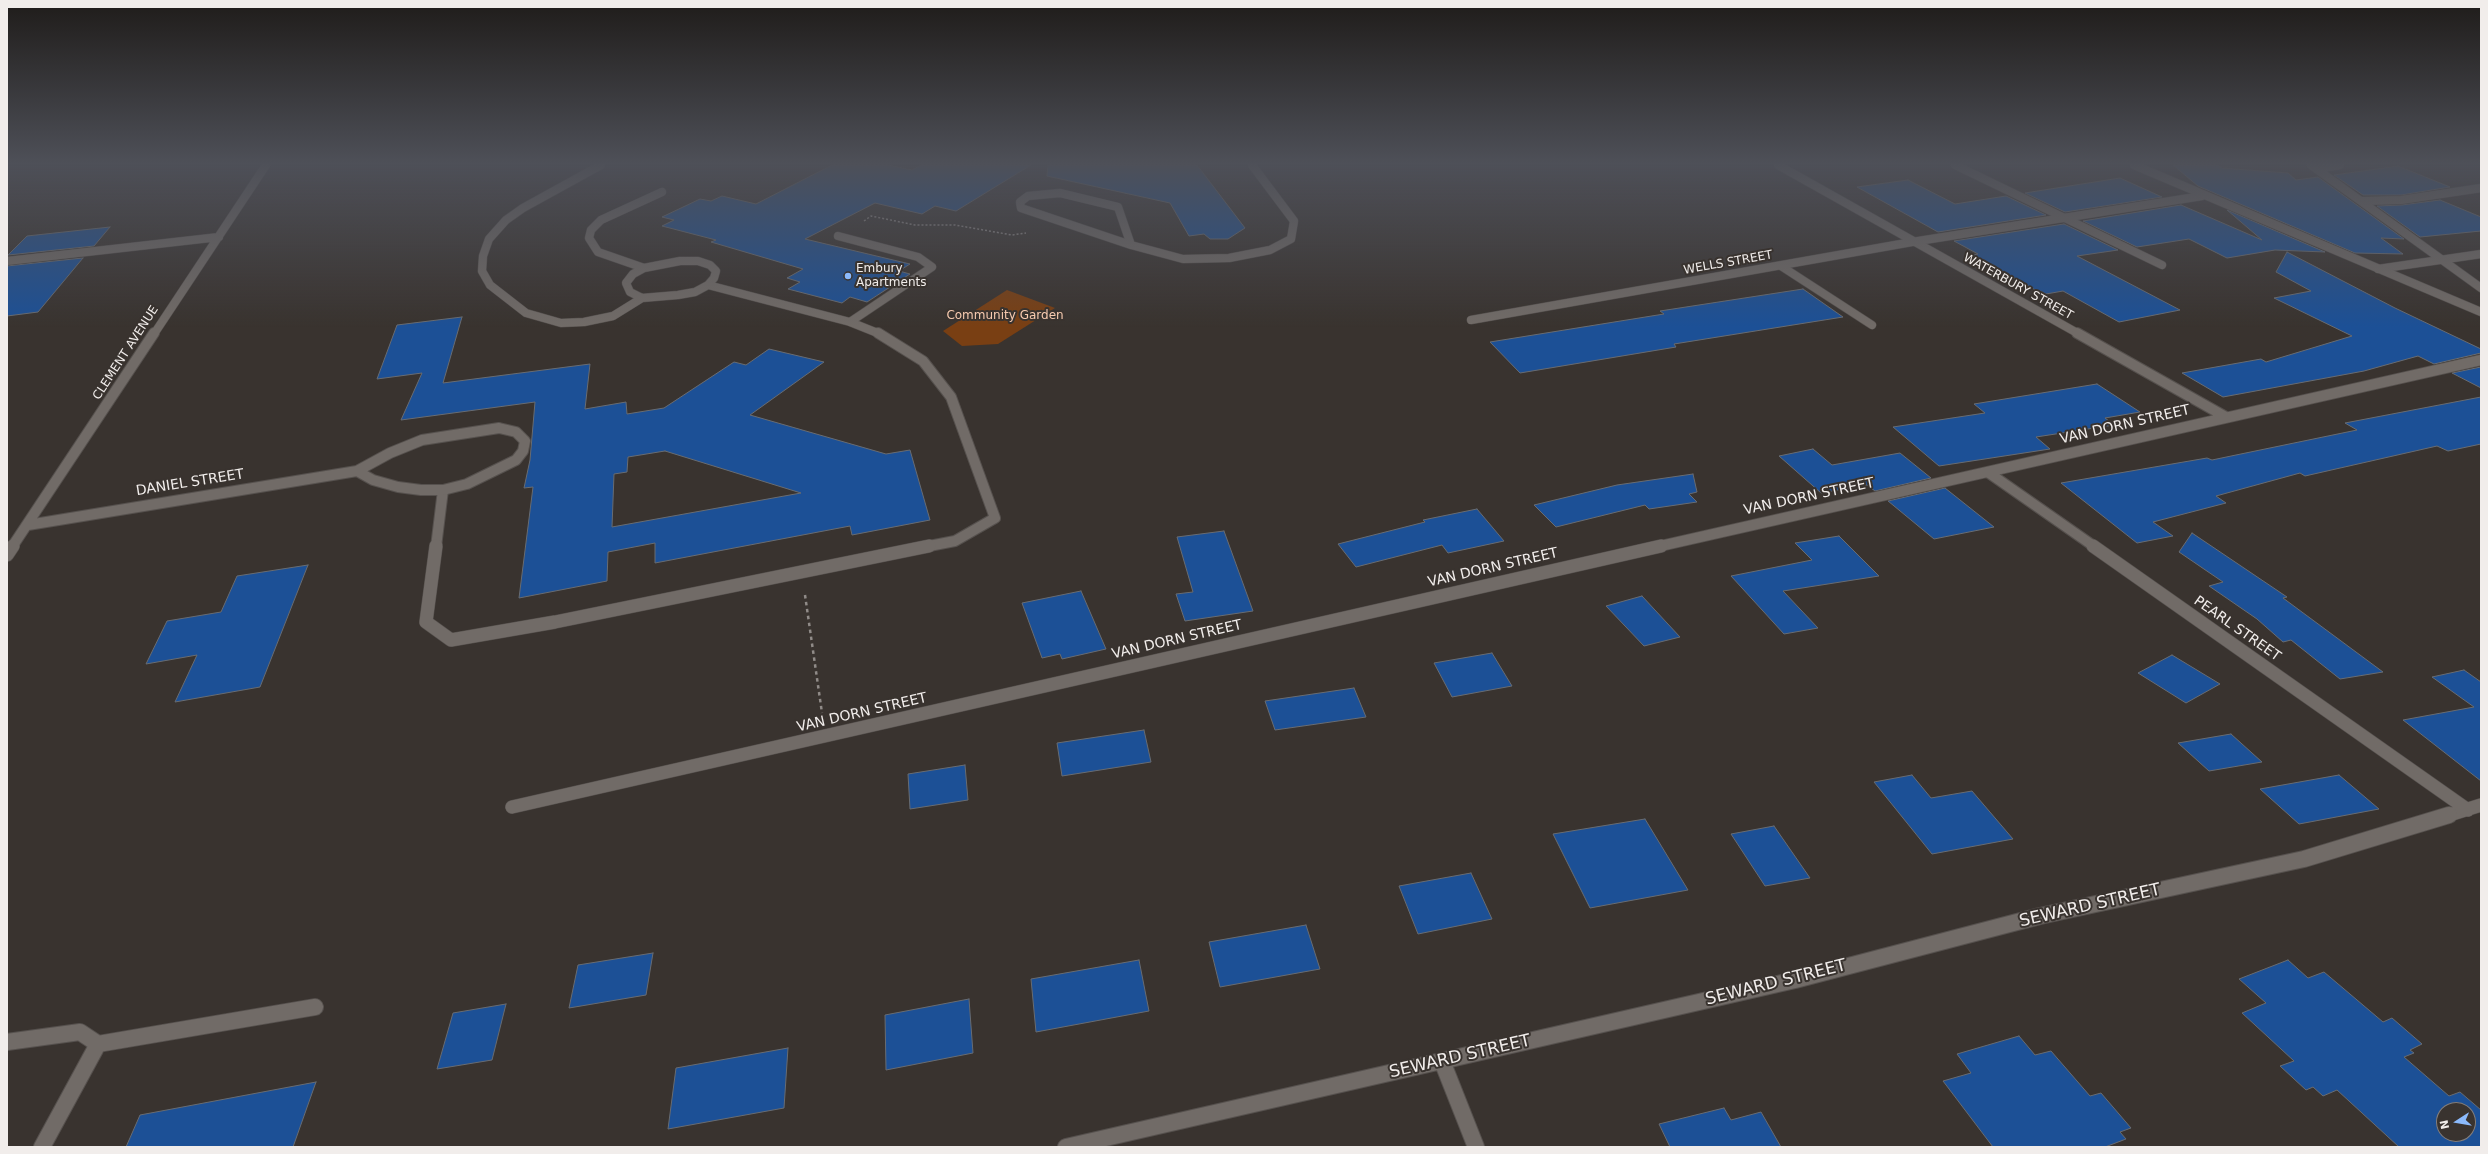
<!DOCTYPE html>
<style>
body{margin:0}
#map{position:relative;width:2488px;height:1154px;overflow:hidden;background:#39332f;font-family:"DejaVu Sans",sans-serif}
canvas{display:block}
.frame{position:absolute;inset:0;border:8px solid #f1edeb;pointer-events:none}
.north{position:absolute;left:2436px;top:1102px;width:40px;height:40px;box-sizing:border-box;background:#39332f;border:1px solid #837d7a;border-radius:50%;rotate:258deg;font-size:11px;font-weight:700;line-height:16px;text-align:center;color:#f1edeb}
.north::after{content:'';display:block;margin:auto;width:14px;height:18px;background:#8bbafc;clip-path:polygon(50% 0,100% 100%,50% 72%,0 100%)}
</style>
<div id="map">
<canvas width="2488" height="1154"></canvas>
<div class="frame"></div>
<div class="north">N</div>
</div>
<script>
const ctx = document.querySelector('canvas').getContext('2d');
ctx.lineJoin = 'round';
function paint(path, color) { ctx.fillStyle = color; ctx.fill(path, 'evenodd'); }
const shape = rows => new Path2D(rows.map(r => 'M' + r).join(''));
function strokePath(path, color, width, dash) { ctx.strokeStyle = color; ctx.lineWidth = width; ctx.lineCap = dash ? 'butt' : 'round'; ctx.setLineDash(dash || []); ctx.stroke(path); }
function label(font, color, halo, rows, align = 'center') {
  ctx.font = font + ' "DejaVu Sans",sans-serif'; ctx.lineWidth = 4; ctx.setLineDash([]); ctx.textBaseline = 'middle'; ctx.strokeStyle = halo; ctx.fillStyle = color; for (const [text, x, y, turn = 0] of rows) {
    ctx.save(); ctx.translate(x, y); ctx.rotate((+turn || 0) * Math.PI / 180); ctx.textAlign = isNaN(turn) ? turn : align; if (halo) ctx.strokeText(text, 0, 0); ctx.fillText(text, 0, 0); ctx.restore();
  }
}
const green = shape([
 [1007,290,1055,308,998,344,962,346,943,331]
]);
const building = shape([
 [832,165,888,165,912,170,921,165,1031,165,956,211,935,206,922,214,875,203,805,239,910,264,899,271,910,274,867,302,850,297,842,303,788,289,800,282,787,278,803,269,711,242,716,240,662,226,674,220,662,217,700,199,711,201,722,196,756,204,832,165],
 [1048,165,1197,165,1245,228,1228,239,1210,239,1204,234,1189,236,1170,203,1047,176,1048,165],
 [2173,165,2218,165,2222,168,2288,173,2296,180,2318,177,2404,239,2381,238,2403,254,2355,253,2198,186,2173,165],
 [2398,166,2450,187,2401,195,2363,195,2334,175,2398,166],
 [2120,178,2162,197,2065,212,2025,193,2120,178],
 [1908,180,1955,204,2006,196,2046,215,1938,232,1857,187,1908,180],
 [2440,200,2481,217,2481,231,2420,237,2377,206,2402,205,2440,200],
 [2181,205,2262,240,2227,210,2325,252,2275,250,2227,258,2189,239,2137,247,2083,221,2181,205],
 [2064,224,2118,250,2077,256,2180,310,2119,322,2063,291,2046,294,2040,291,2039,292,1973,255,1978,254,1954,241,2064,224],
 [110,227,94,246,8,255,27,236,110,227],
 [2287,252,2395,308,2481,349,2481,353,2434,364,2418,356,2364,371,2223,397,2182,373,2261,359,2266,362,2352,336,2274,298,2311,291,2276,272,2287,252],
 [83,258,38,312,7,316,7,266,83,258],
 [1803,289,1843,317,1674,344,1676,347,1520,373,1490,342,1664,314,1660,311,1803,289],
 [462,317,443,383,590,364,585,409,626,402,627,414,664,408,734,362,746,365,769,349,824,362,750,415,886,454,910,450,930,520,852,535,850,526,655,563,655,543,608,552,607,581,519,598,533,487,524,488,530,460,535,402,401,420,422,373,377,379,397,325,462,317],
 [665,451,801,493,612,527,614,474,627,472,628,457,665,451],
 [2481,367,2481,388,2452,373,2481,367],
 [2097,384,2140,412,2105,418,2114,425,2036,437,2050,449,1939,466,1893,427,1985,413,1974,404,2097,384],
 [2481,397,2481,444,2448,451,2437,446,2305,476,2300,473,2216,496,2226,503,2153,522,2173,536,2137,543,2061,483,2207,458,2212,460,2236,455,2357,430,2345,423,2481,397],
 [1813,449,1832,465,1900,453,1931,478,1875,491,1867,485,1821,493,1779,456,1813,449],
 [1693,474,1697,492,1689,494,1697,502,1649,509,1645,505,1556,527,1534,505,1617,485,1693,474],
 [1945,488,1994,527,1934,539,1888,501,1945,488],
 [1477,509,1504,541,1448,553,1442,545,1356,567,1338,544,1425,522,1423,520,1477,509],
 [1224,531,1253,611,1185,621,1176,594,1193,592,1177,537,1224,531],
 [2192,533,2287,597,2283,598,2383,672,2340,679,2291,640,2283,642,2257,619,2209,586,2223,582,2179,552,2192,533],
 [1839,536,1879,576,1783,591,1818,628,1784,634,1731,576,1812,560,1795,543,1839,536],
 [308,565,260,687,175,702,197,655,146,664,167,621,221,612,237,576,308,565],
 [1081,591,1106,649,1062,659,1060,654,1042,658,1022,603,1081,591],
 [1642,596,1680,637,1644,646,1606,606,1642,596],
 [1492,653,1512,686,1452,697,1434,663,1492,653],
 [2172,655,2220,684,2186,703,2138,673,2172,655],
 [2464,670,2481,682,2481,781,2403,720,2474,707,2432,677,2464,670],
 [1354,688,1366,717,1275,730,1265,701,1354,688],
 [1144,730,1151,762,1062,776,1057,743,1144,730],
 [2231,734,2262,762,2209,771,2178,743,2231,734],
 [965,765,968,800,910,809,908,774,965,765],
 [1912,775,1931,798,1972,791,2013,839,1932,854,1874,782,1912,775],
 [2339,775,2379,809,2299,824,2260,789,2339,775],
 [1645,819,1688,890,1590,908,1553,834,1645,819],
 [1774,826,1810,878,1765,886,1731,834,1774,826],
 [1471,873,1492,919,1418,934,1399,886,1471,873],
 [1306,925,1320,969,1220,987,1209,942,1306,925],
 [653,953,646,995,569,1008,578,965,653,953],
 [1139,960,1149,1011,1036,1032,1031,979,1139,960],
 [2288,960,2308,978,2324,972,2383,1022,2392,1018,2422,1044,2410,1050,2414,1053,2404,1057,2449,1096,2460,1092,2481,1110,2481,1147,2399,1147,2337,1090,2323,1096,2313,1087,2306,1090,2280,1066,2294,1061,2242,1013,2266,1003,2239,979,2288,960],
 [2444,1110,2468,1110,2468,1134,2444,1134,2444,1110],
 [969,999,973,1053,886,1070,885,1015,969,999],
 [506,1004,492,1060,437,1069,453,1013,506,1004],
 [2019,1036,2035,1055,2051,1051,2090,1096,2101,1093,2131,1128,2120,1132,2126,1139,2105,1147,1993,1147,1943,1081,1971,1073,1957,1054,2019,1036],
 [788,1048,784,1108,668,1129,676,1068,788,1048],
 [316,1082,293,1147,126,1147,140,1115,316,1082],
 [1724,1108,1731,1120,1761,1112,1781,1147,1670,1147,1659,1124,1724,1108]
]);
const pathFar1 = shape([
 [864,221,871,216,915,225,955,225,1012,235,1026,233]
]);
const path = shape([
 [805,595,822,713]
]);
const serviceFar3 = shape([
 [601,165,523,208,506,220,489,239,483,256,482,271,490,285,526,313,561,323,584,322,613,316,642,298],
 [1060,193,1118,207,1131,245,1021,208,1020,202,1028,196,1060,193],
 [2362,201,2401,200,2481,188],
 [838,236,918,257,932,267,850,322],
 [1131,245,1183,259,1229,258,1270,250,1291,239,1294,221,1252,165],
 [680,261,698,261,710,265,716,271,714,278,708,285,695,292,678,295,642,298,630,292,626,283,633,274,644,268,680,261],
 [1781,266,1872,325],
 [644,268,598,252,589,238,591,230,601,220,662,192],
 [708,285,850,322,880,334]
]);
const serviceFar2 = shape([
 [878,333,923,361,951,397,995,518,955,541,924,547],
 [436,547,443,490]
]);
const serviceFar1 = shape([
 [436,546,426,622,451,640,555,622,929,546]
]);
const service = shape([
 [7,1042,80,1032,98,1044,315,1007],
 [42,1147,98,1044]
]);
const minorFar3 = shape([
 [1778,165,2079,334],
 [1955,165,2162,265],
 [2317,169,2340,165],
 [7,261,219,237],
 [2378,269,2481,254],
 [1471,320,1912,242,2202,196],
 [154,334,266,165]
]);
const minorFar2 = shape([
 [2077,333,2226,417],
 [499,428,516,432,525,441,523,451,516,460,467,484,443,490,421,490,398,487,373,480,357,471,390,453,422,440,499,428],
 [1989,473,2095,547],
 [28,525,357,471],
 [12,547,154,333],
 [1656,547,2481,360]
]);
const minorFar1 = shape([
 [2093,546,2468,810],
 [7,555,13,546],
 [512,807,1661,546],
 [2446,816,2481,805]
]);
const minor = shape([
 [1442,1061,1476,1147],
 [1066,1147,1795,980,2040,916,2304,859,2449,815]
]);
const secondary = shape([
 [2134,165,2481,312],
 [2311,165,2481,288]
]);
const markers = [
 [848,276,4,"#8bbafc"]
];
const farStreetnames = [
 ["WELLS STREET",1728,263,-10],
 ["WATERBURY STREET",2018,287,29],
 ["CLEMENT AVENUE",126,353,-57]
];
const farPoinames = [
 ["Embury",856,269],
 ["Apartments",856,283]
];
const farParknames = [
 ["Community Garden",1005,316]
];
const streetNames = [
 ["VAN DORN STREET",2125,425,-13],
 ["DANIEL STREET",190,483,-9],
 ["VAN DORN STREET",1809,497,-12],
 ["VAN DORN STREET",1493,568,-13],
 ["PEARL STREET",2237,629,35],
 ["VAN DORN STREET",1177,640,-13],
 ["VAN DORN STREET",862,713,-13]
];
const nearStreetnames = [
 ["SEWARD STREET",2090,906,-13],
 ["SEWARD STREET",1776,983,-14],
 ["SEWARD STREET",1460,1057,-13]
];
paint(green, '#793f13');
paint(building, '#1c5096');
strokePath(building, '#686c72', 1);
strokePath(serviceFar3, '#56514e', 9);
strokePath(serviceFar2, '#56514e', 12);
strokePath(serviceFar1, '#56514e', 14);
strokePath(service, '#56514e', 18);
strokePath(minorFar3, '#56514e', 9);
strokePath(minorFar2, '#56514e', 12);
strokePath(minorFar1, '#56514e', 14);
strokePath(minor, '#56514e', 18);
strokePath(secondary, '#56514e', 9);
strokePath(pathFar1, '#908b88', 1.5, [2, 2]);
strokePath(path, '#908b88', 2.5, [3.5, 3.5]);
strokePath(serviceFar3, '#716b67', 8);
strokePath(serviceFar2, '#716b67', 10);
strokePath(serviceFar1, '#716b67', 13);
strokePath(service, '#716b67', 16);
strokePath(minorFar3, '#716b67', 8);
strokePath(minorFar2, '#716b67', 10);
strokePath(minorFar1, '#716b67', 13);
strokePath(minor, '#716b67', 16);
strokePath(secondary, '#716b67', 8);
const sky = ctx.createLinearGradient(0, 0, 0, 327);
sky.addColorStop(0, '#1f1c1a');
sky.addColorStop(0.5, '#4e5058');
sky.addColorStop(1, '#4e505800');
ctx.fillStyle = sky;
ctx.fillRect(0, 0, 2488, 327);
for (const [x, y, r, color] of markers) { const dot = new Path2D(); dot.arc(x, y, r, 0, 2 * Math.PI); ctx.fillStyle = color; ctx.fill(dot); strokePath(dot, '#39332f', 1.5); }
label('12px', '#f1edeb', '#39332f', farStreetnames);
label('12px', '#f1edeb', '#39332f', farPoinames, 'left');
label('12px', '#f8cbb0', '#39332f', farParknames);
label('14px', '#f1edeb', '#39332f', streetNames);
label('17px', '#f1edeb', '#39332f', nearStreetnames);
</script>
